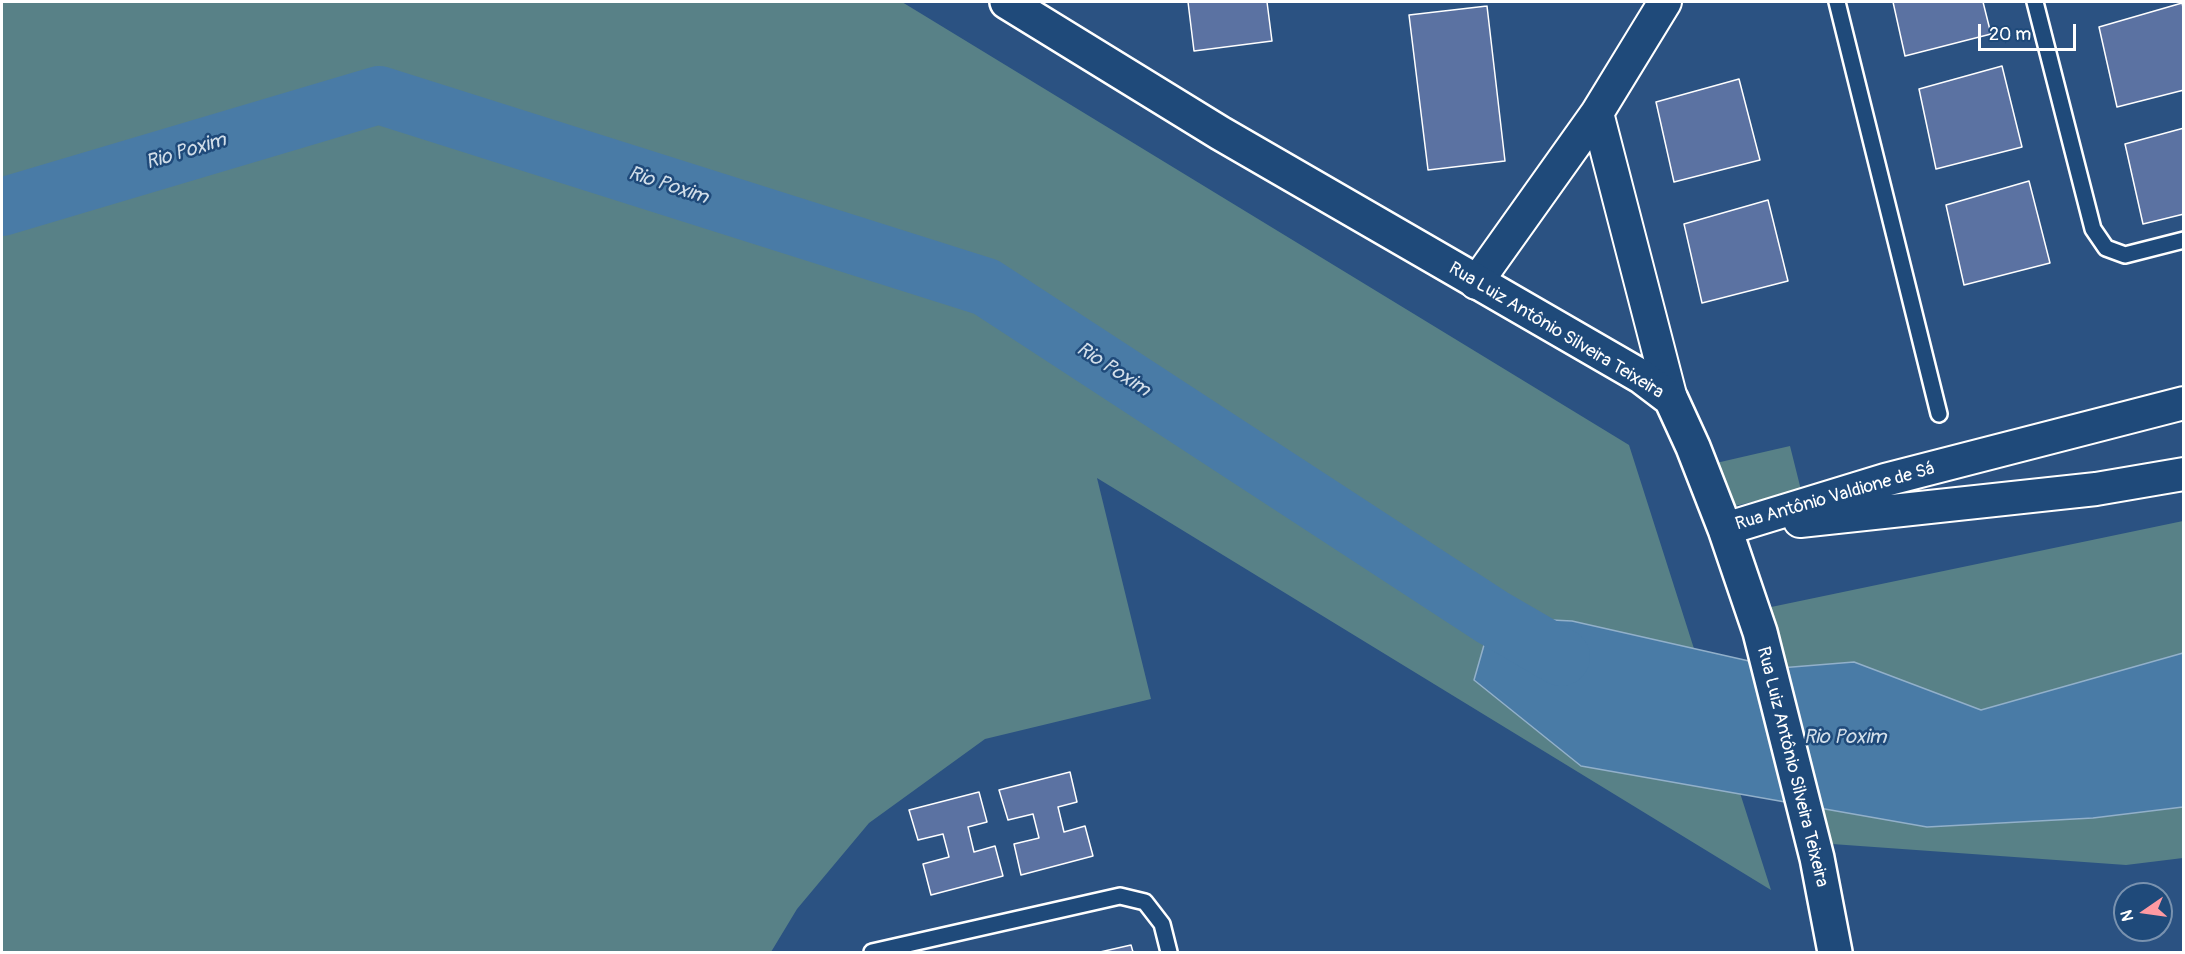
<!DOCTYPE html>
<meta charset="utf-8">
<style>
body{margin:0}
#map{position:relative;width:2185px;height:954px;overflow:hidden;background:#2b5282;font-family:Pangolin,sans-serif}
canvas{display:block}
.frame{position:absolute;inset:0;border:3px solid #fff;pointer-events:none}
.north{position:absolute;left:2113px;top:882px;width:60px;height:60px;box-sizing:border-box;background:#1f4a7a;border:2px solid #7992af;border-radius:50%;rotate:257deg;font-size:16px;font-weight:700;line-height:24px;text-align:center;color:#fff}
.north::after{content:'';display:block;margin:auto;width:21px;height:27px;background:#ff9aa2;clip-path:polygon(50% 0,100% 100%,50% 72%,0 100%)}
.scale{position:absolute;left:1978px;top:24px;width:98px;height:27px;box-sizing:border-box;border:3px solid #fff;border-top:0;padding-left:8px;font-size:18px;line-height:21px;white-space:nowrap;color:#fff;-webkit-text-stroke:4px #1f4a7a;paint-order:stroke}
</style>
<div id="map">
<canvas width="2185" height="954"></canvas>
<div class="frame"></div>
<div class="north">N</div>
<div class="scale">20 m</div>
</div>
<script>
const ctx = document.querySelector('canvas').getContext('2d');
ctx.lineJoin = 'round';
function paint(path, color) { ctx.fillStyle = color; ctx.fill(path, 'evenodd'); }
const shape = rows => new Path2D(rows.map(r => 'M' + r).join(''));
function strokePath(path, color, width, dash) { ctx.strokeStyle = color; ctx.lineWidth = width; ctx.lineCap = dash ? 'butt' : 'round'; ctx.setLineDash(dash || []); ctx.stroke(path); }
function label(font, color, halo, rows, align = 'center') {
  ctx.font = font + ' Pangolin,sans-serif'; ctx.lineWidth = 5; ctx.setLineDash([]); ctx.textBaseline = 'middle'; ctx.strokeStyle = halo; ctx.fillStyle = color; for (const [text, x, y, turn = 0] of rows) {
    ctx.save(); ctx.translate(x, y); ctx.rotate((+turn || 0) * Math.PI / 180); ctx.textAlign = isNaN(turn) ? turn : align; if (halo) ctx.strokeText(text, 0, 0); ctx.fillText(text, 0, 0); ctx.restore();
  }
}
const green = shape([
 [2,2,902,2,1629,445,1771,890,1097,478,1151,699,985,739,869,823,797,909,771,952,2,952],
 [1790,446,1801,490,1727,508,1716,463],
 [2183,521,2183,858,2126,865,1832,844,1752,611]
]);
const water = shape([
 [1492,617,1572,621,1780,668,1854,662,1981,710,2183,653,2183,807,2093,818,1927,827,1581,766,1474,680,1492,617]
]);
const river = shape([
 [2,207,379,95,986,287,1492,617,1561,657]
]);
const building = shape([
 [1188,2,1267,2,1272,41,1194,51,1188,2],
 [1893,2,1983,2,1991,34,1905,56,1893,2],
 [2182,3,2184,11,2184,90,2117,107,2099,27,2182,3],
 [1487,6,1505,161,1428,170,1409,15,1487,6],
 [2002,66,2022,147,1936,169,1919,89,2002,66],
 [1739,79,1760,160,1674,182,1656,102,1739,79],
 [2184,128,2184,214,2143,224,2125,144,2184,128],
 [2029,181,2050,263,1964,285,1946,205,2029,181],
 [1768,200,1788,281,1702,303,1684,224,1768,200],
 [1070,772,1077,802,1058,807,1064,832,1085,826,1093,856,1021,875,1014,844,1039,838,1033,814,1008,820,999,790,1070,772],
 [979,792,987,822,968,827,974,852,995,846,1003,876,931,895,923,864,949,857,943,834,918,840,909,810,979,792],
 [1131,945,1133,952,1100,952,1131,945]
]);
const lane = shape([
 [1837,2,1939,414],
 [2035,2,2093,229,2106,248,2125,255,2184,240],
 [872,952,1120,896,1145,902,1162,924,1169,952]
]);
const street = shape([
 [1597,113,1671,399],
 [1476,283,1597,113,1665,2],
 [1800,521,2096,489,2184,474],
 [1725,529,1885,480,2184,403]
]);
const secondary = shape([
 [1007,2,1220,133,1642,377,1671,399,1693,447,1725,529,1760,632,1817,858,1835,952]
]);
const streetNames = [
 ["Rua Luiz Antônio Silveira Teixeira",1556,331,31],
 ["Rua Antônio Valdione de Sá",1835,497,-16],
 ["Rua Luiz Antônio Silveira Teixeira",1792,767,76]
];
const waterNames = [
 ["Rio Poxim",186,152,-17],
 ["Rio Poxim",668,186,18],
 ["Rio Poxim",1113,370,33],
 ["Rio Poxim",1845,738]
];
paint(green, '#588187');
paint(water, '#497ba6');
strokePath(water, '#92b0ca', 1.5);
strokePath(river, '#497ba6', 58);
paint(building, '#5b72a2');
strokePath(building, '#fff', 1.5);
strokePath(lane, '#fff', 20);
strokePath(street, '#fff', 36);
strokePath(secondary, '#fff', 38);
strokePath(lane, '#1f4a7a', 15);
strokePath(street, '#1f4a7a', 32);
strokePath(secondary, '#1f4a7a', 33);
label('18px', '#fff', '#1f4a7a', streetNames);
label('italic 20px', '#d2dee9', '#1f4a7a', waterNames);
</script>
